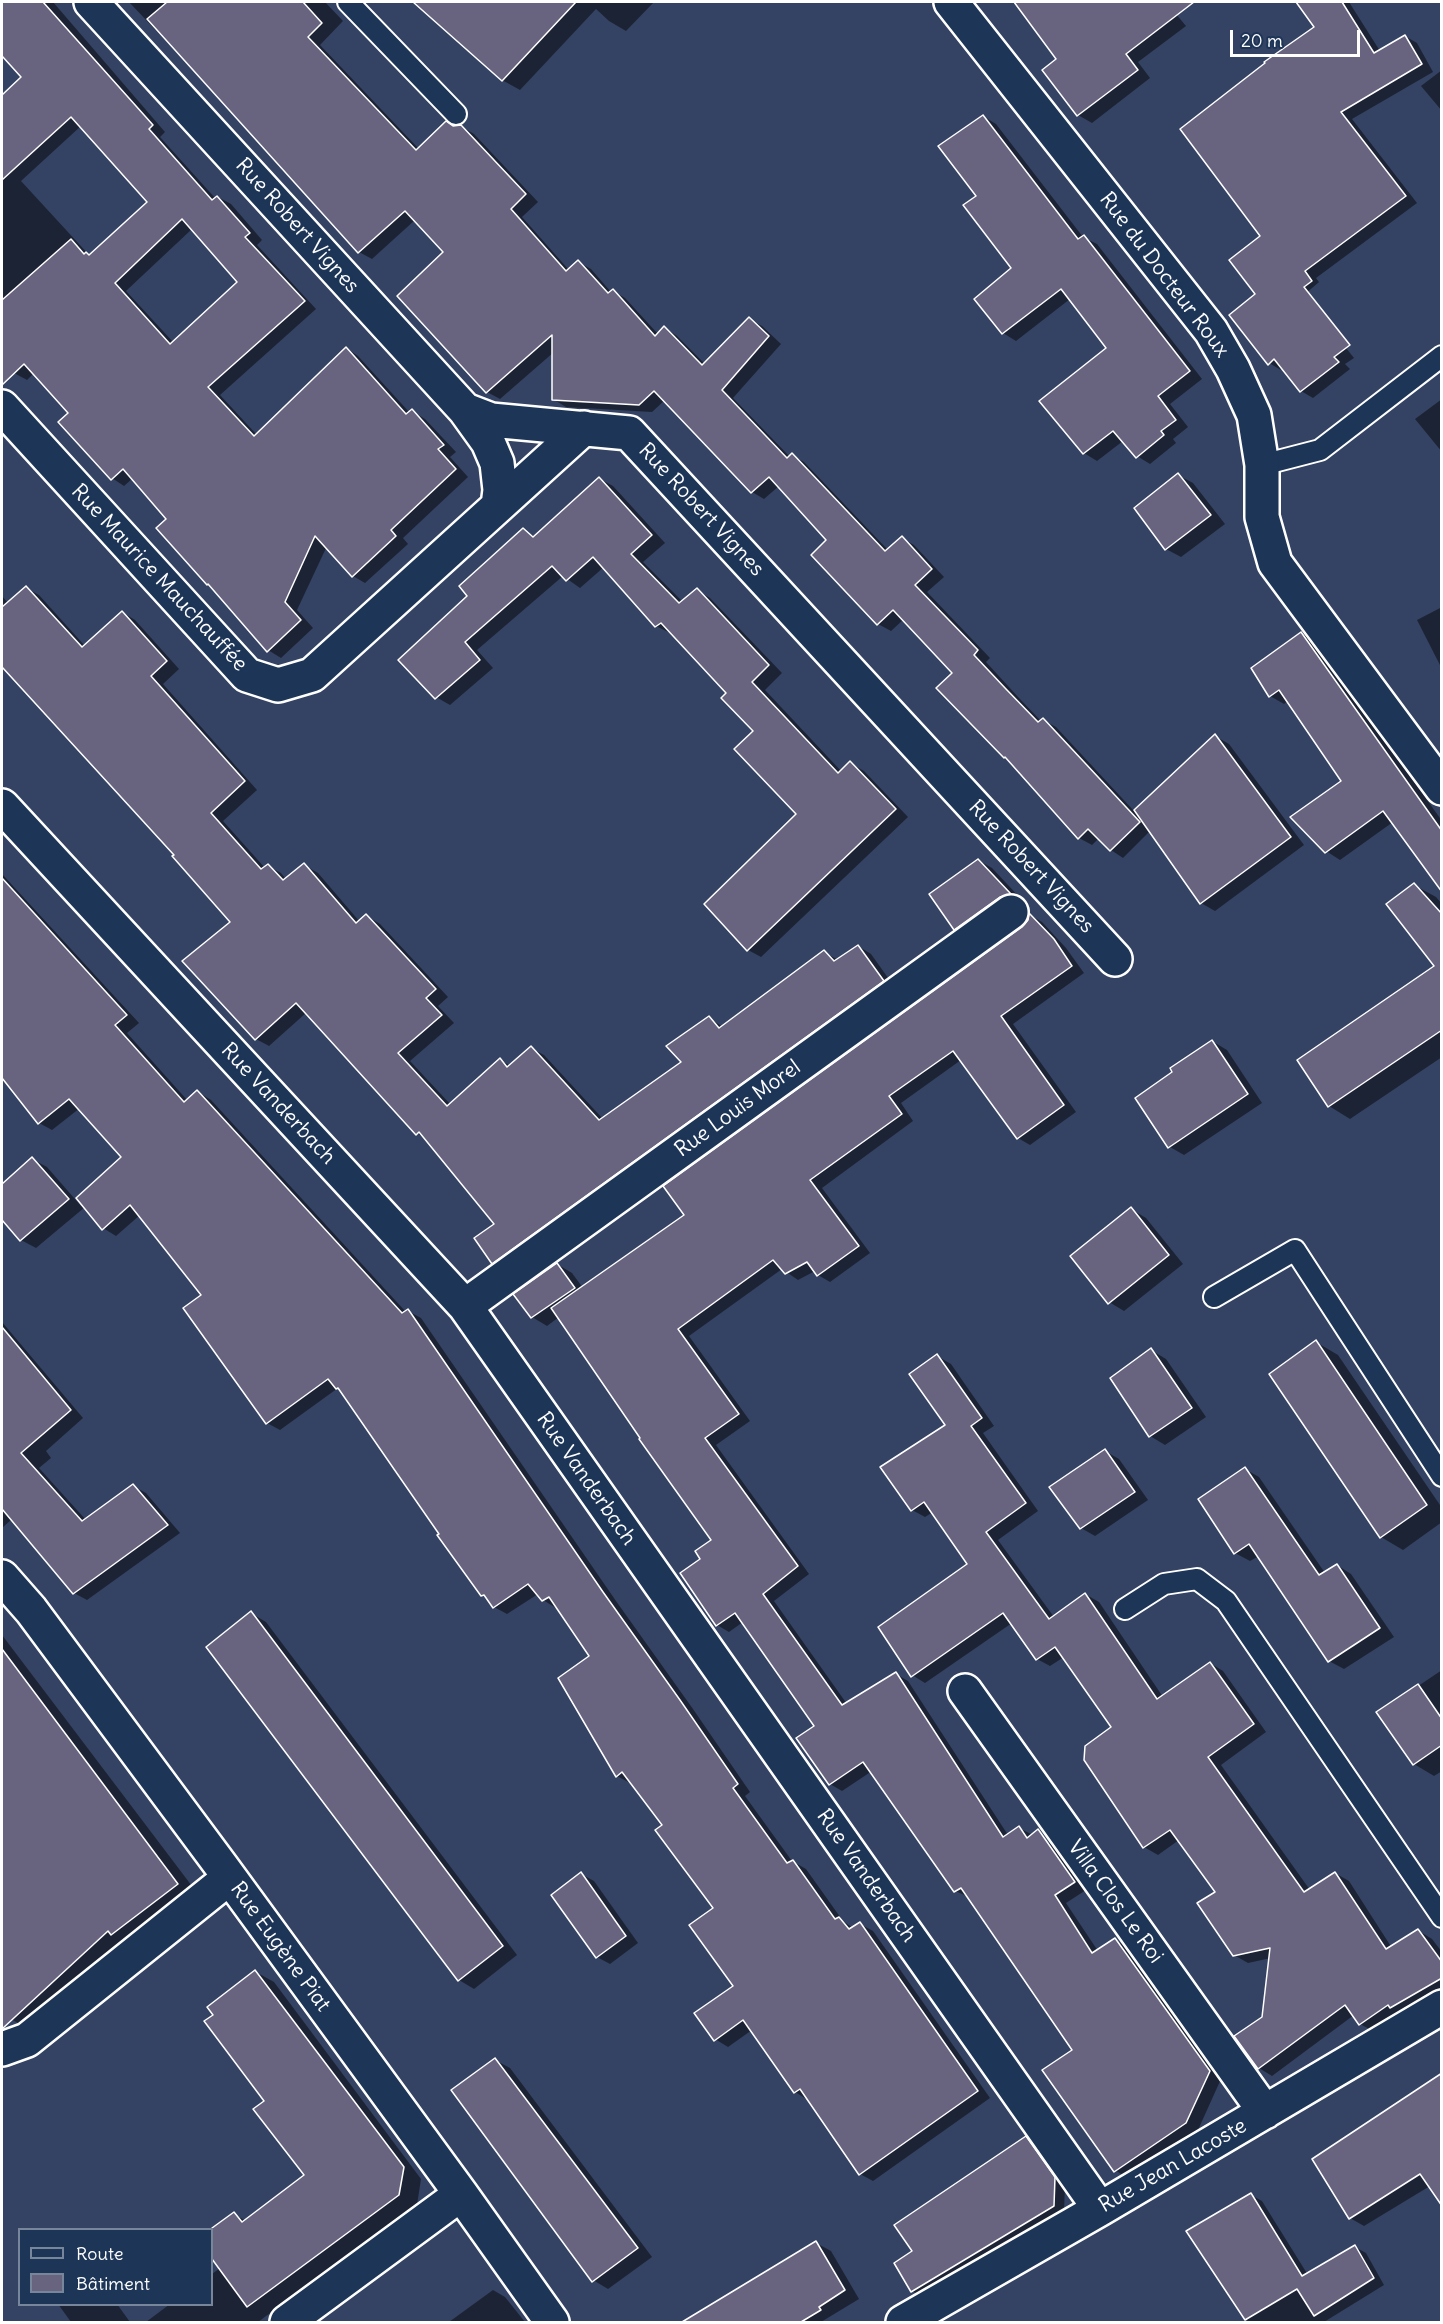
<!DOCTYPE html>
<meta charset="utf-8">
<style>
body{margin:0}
#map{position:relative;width:1443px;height:2324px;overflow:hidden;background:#344363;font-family:Delius,sans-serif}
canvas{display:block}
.frame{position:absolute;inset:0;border:3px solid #fff;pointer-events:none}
.legend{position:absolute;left:18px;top:2228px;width:195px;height:78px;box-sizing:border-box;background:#1d3557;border:2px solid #77869a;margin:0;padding:8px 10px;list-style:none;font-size:18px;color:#fff}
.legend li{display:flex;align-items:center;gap:12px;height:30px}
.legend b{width:30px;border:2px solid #77869a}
.scale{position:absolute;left:1230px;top:30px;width:130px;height:27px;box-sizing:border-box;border:3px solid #fff;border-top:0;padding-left:8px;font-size:18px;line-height:21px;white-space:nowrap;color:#fff;-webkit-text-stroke:4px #1d3557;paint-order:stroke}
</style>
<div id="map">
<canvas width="1443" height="2324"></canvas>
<div class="frame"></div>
<ul class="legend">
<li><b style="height:8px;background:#1d3557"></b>Route</li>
<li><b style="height:16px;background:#68637f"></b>Bâtiment</li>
</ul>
<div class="scale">20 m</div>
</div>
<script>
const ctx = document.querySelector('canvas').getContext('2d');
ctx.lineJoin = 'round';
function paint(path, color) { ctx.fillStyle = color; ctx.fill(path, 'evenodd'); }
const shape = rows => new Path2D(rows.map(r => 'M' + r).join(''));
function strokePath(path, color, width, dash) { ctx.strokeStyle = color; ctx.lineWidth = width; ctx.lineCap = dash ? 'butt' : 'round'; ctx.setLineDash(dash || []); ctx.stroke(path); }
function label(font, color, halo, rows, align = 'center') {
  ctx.font = font + ' Delius,sans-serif'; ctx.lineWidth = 5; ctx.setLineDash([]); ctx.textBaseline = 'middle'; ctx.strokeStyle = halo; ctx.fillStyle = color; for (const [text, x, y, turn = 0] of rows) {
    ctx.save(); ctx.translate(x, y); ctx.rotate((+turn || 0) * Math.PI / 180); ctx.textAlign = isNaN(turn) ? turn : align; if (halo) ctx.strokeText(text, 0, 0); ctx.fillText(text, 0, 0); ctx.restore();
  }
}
const shadow = shape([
 [2,2,53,2,165,132,160,137,216,199,218,197,231,204,262,240,257,245,316,309,220,395,257,435,346,348,358,356,410,413,412,411,425,419,456,452,450,457,468,477,403,538,408,544,365,583,353,576,327,546,297,610,313,628,281,658,268,650,213,587,208,584,158,528,168,520,133,478,124,486,112,478,70,413,34,373,27,380,14,373,2,358,2,97,23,77,2,53],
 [81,126,149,202,90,256,21,181],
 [192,229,239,282,174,343,126,291],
 [129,2,325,2,343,21,320,45,419,149,453,127,461,126,474,134,538,202,522,217,569,270,578,262,591,269,611,292,613,291,625,298,658,334,665,328,677,336,705,364,749,319,762,326,781,344,733,398,790,457,792,455,804,462,888,550,902,538,914,545,944,577,927,592,990,658,986,662,1019,698,1041,721,1043,720,1056,727,1134,811,1215,736,1229,744,1304,845,1215,911,1201,903,1150,831,1123,858,1111,850,1099,838,1092,845,1079,838,1010,760,1005,757,955,674,904,619,891,631,878,624,813,555,828,540,779,486,764,499,752,492,665,400,652,412,566,407,553,399,554,352,500,399,487,392,399,296,445,252,415,220,372,259,359,252,282,170,222,100],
 [419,2,654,2,626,31,609,21,596,9,520,90,502,80,418,3],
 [1028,2,1084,2,1091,10,1103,2,1166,2,1186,26,1138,62,1150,78,1092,123,1078,115,1058,60,1020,7],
 [1321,2,1349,2,1380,51,1405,36,1417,43,1433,72,1352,119,1417,203,1316,278,1319,282,1304,295,1354,358,1345,364,1350,369,1313,398,1301,391,1283,369,1281,370,1269,363,1257,294,1262,236,1316,28,1305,12],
 [1442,70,1442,111,1421,86],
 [983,116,996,124,1083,237,1097,244,1202,379,1170,404,1188,427,1173,439,1176,443,1150,464,1137,456,1123,441,1097,461,1084,453,1041,401,1108,348,1070,299,1016,341,1003,333,1013,269,978,196],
 [1442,399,1442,452,1415,419],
 [1178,475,1193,483,1225,524,1181,557,1166,549],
 [600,479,613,486,665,543,643,562,683,602,697,590,710,598,782,673,765,690,842,772,850,763,864,771,908,817,761,957,748,950,798,814,755,731,729,693,672,632,670,633,656,626,604,567,580,588,563,576,477,650,493,668,450,705,436,697,469,596,524,530,535,537],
 [26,588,39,595,85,646,122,612,135,620,179,669,163,684,257,790,223,821,265,868,268,866,281,873,286,879,304,865,318,873,360,922,367,916,380,924,448,997,438,1006,454,1023,410,1061,451,1105,500,1060,511,1066,531,1048,544,1055,603,1119,683,1063,709,1018,723,1027,824,952,838,960,858,946,871,954,896,989,506,1270,493,1262,496,1225,427,1140,417,1133,306,1013,269,1046,256,1039,232,923,176,855,2,664,2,596,8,603],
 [1442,607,1442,669,1417,620],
 [1302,634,1315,642,1442,821,1442,885,1393,822,1340,860,1326,851,1343,782,1288,701,1284,704,1270,696,1253,668],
 [978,860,992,868,1023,901,968,937,955,929],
 [2,874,139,1023,127,1033,188,1101,198,1092,211,1100,406,1312,408,1311,421,1318,616,1601,693,1709,750,1792,745,1796,792,1861,806,1869,843,1921,853,1928,860,1924,873,1931,990,2098,873,2181,860,2174,808,2100,795,2092,752,2030,728,2047,715,2039,735,1986,715,1909,664,1825,630,1783,617,1776,591,1656,558,1607,556,1608,543,1600,538,1594,507,1614,494,1607,488,1598,482,1595,338,1388,280,1430,267,1423,203,1296,140,1215,116,1236,103,1228,85,1207,36,1248,21,1240,2,1218,2,1186,32,1159,47,1167,81,1206,123,1157,80,1108,52,1130,39,1123,2,1076],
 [1414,885,1436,897,1442,904,1442,1057,1350,1119,1329,1106,1437,966],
 [1030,915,1042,922,1066,948,1084,973,1013,1024,1076,1112,1030,1145,1018,1138,961,1060,901,1103,913,1121,822,1188,870,1253,830,1282,818,1275,815,1271,798,1280,782,1269,689,1336,750,1421,716,1445,809,1574,774,1601,847,1704,896,1674,908,1681,1008,1835,1019,1828,1055,1846,1086,1890,1066,1903,1098,1951,1115,1940,1127,1947,1221,2079,1198,2130,1127,2178,1115,2170,1074,2050,969,1897,955,1891,872,1771,842,1791,830,1784,816,1726,743,1622,729,1632,717,1625,702,1559,713,1540,559,1317,547,1326,532,1317,557,1264,572,1273,583,1288,686,1215,1023,928,1029,921],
 [1212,1041,1227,1050,1262,1103,1184,1155,1170,1147,1174,1073],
 [1131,1209,1146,1218,1183,1264,1124,1311,1109,1302],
 [2,1322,83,1418,46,1451,51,1458,39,1468,86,1520,133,1486,146,1493,180,1533,87,1600,74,1593,12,1519,2,1528],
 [1316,1342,1338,1355,1442,1508,1442,1522,1403,1550,1381,1537],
 [1151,1350,1166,1359,1206,1417,1165,1445,1150,1436,1112,1378],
 [937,1356,951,1364,994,1426,983,1433,1038,1511,998,1540,1054,1617,1085,1594,1099,1602,1163,1697,1210,1663,1223,1671,1266,1732,1221,1765,1310,1890,1335,1873,1349,1881,1392,1948,1419,1931,1432,1939,1442,1952,1442,1993,1373,2031,1360,2024,1354,2015,1272,2076,1259,2068,1271,1958,1248,1963,1234,1955,1217,1892,1179,1840,1158,1855,1144,1847,1086,1759,1113,1728,1064,1657,1050,1666,1037,1659,1012,1623,925,1683,912,1675,969,1565,933,1512,925,1517,912,1510,947,1425],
 [1105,1451,1119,1459,1148,1500,1095,1536,1081,1528],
 [1245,1469,1259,1477,1325,1573,1337,1565,1351,1574,1394,1637,1344,1669,1329,1661,1259,1556,1250,1561,1235,1553],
 [251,1613,266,1622,517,1955,474,1989,459,1980],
 [2,1635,201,1898,35,2033,11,2019,2,2008],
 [1442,1670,1442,1771,1434,1776,1414,1764,1378,1713],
 [581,1874,594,1881,638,1943,610,1964,597,1957],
 [256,1972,274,1982,421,2179,417,2205,258,2322,146,2322,170,2304,212,2304,212,2274,220,2268,212,2256,212,2230,234,2214,246,2221,306,2176,266,2101,215,2015],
 [495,2060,510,2068,652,2257,608,2289,593,2280],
 [1442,2077,1430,2186,1364,2226,1350,2218],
 [1026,2138,1037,2144,1065,2184,1064,2212,923,2297,912,2291,914,2251],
 [1251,2195,1262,2201,1308,2275,1355,2247,1366,2253,1384,2285,1324,2322,1248,2322,1188,2232],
 [816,2243,831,2251,859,2299,821,2322,685,2322],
 [493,2290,505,2297,525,2322,449,2322],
 [58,2304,117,2304,130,2322,71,2322]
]);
const building = shape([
 [2,2,43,2,153,125,149,129,212,200,217,196,250,233,245,237,305,301,208,387,254,436,346,347,406,414,412,409,444,445,438,449,456,469,391,530,396,536,352,577,315,536,285,602,301,620,267,652,208,584,207,585,156,528,166,519,123,469,111,480,58,422,68,413,24,364,2,385,2,300,71,239,84,254,86,252,89,255,147,202,71,117,2,180,2,95,21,77,2,56,2,2],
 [182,219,237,282,170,344,115,283,182,219],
 [167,2,303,2,322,23,308,37,416,150,446,121,453,126,461,125,526,194,511,209,566,271,578,260,608,293,613,289,655,336,664,326,702,365,749,317,769,336,722,390,787,458,792,453,885,551,902,536,932,569,915,585,978,650,974,655,1006,689,1038,722,1043,718,1140,822,1110,851,1088,829,1078,839,1005,757,1004,758,936,688,952,673,893,610,877,625,811,555,826,540,769,477,751,493,654,391,639,405,552,400,552,335,486,393,397,296,443,252,405,211,358,253,147,19,167,2],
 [413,2,576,2,502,81,413,2],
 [1014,2,1194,2,1126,54,1138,70,1077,116,1042,70,1056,59,1014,2],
 [1296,2,1342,2,1374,53,1405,35,1422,64,1341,112,1406,196,1305,271,1312,281,1304,287,1350,345,1334,357,1339,362,1300,392,1274,359,1268,365,1229,315,1255,294,1229,260,1260,236,1180,129,1265,63,1264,62,1314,27,1296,2],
 [983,115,1078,239,1084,235,1190,371,1158,396,1176,420,1161,431,1164,435,1136,458,1113,431,1083,454,1039,401,1106,348,1061,289,1002,334,974,299,1011,268,963,205,976,196,938,146,983,115],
 [1178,473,1211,515,1165,550,1134,508,1178,473],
 [599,477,652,535,631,554,679,603,697,588,769,665,752,682,838,773,850,761,896,809,747,951,704,904,796,814,734,749,753,731,721,698,726,693,661,623,655,627,593,557,566,581,552,566,465,642,480,660,435,699,398,660,467,596,459,586,490,558,523,528,533,537,599,477],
 [26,586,82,647,122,611,167,661,151,676,245,781,211,813,261,869,268,864,283,880,304,863,356,923,366,914,436,989,426,998,442,1015,398,1053,447,1106,500,1058,507,1067,531,1046,599,1120,681,1062,666,1046,709,1016,719,1028,824,950,834,961,858,945,884,981,492,1264,474,1238,494,1224,419,1132,416,1135,296,1003,255,1040,182,961,230,922,172,856,174,855,2,667,2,607,26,586],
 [1301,632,1442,831,1442,892,1383,811,1325,853,1290,817,1341,781,1279,690,1269,697,1251,668,1301,632],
 [1215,734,1291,837,1200,904,1134,810,1215,734],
 [978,859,1011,894,1000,897,954,930,929,894,978,859],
 [2,878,127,1015,115,1025,184,1102,197,1090,402,1313,408,1309,603,1592,680,1700,738,1784,733,1788,787,1863,793,1860,835,1919,839,1917,849,1929,860,1922,978,2091,859,2175,800,2089,794,2093,743,2020,714,2041,694,2013,733,1986,689,1925,713,1908,655,1830,662,1825,622,1772,616,1777,558,1678,589,1656,549,1597,542,1601,528,1584,493,1608,484,1595,481,1596,437,1535,439,1534,396,1472,338,1388,336,1389,328,1379,266,1424,183,1308,201,1295,130,1205,102,1230,76,1198,121,1157,69,1099,38,1124,2,1078,2,878],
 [1414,883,1442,914,1442,1030,1328,1107,1297,1060,1434,966,1386,904,1414,883],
 [1029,913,1054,939,1072,966,1001,1016,1064,1105,1017,1139,953,1051,889,1096,902,1114,810,1180,859,1246,817,1276,807,1262,785,1274,773,1260,678,1329,739,1414,705,1438,798,1566,763,1594,842,1705,896,1672,1003,1837,1019,1826,1027,1838,1038,1829,1075,1882,1055,1895,1092,1953,1115,1938,1210,2071,1186,2123,1114,2172,1042,2070,1072,2050,961,1888,954,1892,863,1762,829,1785,796,1738,814,1726,735,1613,716,1626,680,1573,700,1559,695,1551,711,1540,639,1439,640,1438,551,1308,684,1215,663,1186,1022,927,1028,920,1029,913],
 [1212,1040,1248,1094,1168,1148,1135,1098,1172,1072,1170,1068,1212,1040],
 [32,1157,69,1199,20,1241,2,1220,2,1184,32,1157],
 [1131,1207,1169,1255,1108,1304,1070,1256,1131,1207],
 [557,1263,575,1288,531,1318,513,1294,557,1263],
 [2,1327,71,1410,21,1453,82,1521,133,1484,168,1525,73,1594,2,1509,2,1327],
 [1316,1340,1427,1505,1380,1538,1269,1374,1316,1340],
 [1151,1348,1192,1408,1149,1437,1110,1378,1151,1348],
 [937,1354,982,1418,971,1426,1026,1503,986,1532,1049,1619,1085,1593,1157,1699,1210,1662,1254,1724,1208,1757,1304,1892,1335,1872,1386,1949,1418,1929,1442,1962,1442,1978,1390,2008,1388,2005,1359,2025,1345,2005,1258,2069,1234,2036,1262,2017,1270,1948,1233,1956,1197,1903,1215,1892,1170,1830,1143,1848,1084,1760,1085,1746,1111,1727,1055,1647,1036,1660,1003,1613,911,1677,878,1627,967,1564,924,1502,911,1511,880,1467,945,1425,909,1374,937,1354],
 [1105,1449,1135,1492,1080,1529,1049,1487,1105,1449],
 [1245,1467,1319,1575,1337,1564,1380,1628,1328,1662,1249,1544,1234,1554,1198,1499,1245,1467],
 [251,1611,503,1946,458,1981,206,1647,251,1611],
 [2,1649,178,1884,111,1935,108,1931,2,2029,2,1649],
 [1418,1684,1442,1719,1442,1745,1413,1765,1376,1712,1418,1684],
 [581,1872,626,1936,596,1958,551,1895,581,1872],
 [255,1970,404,2167,399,2195,247,2307,212,2259,212,2228,234,2212,242,2222,304,2175,253,2109,264,2101,204,2021,213,2015,207,2007,255,1970],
 [495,2058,638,2248,592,2282,451,2090,495,2058],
 [1442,2073,1442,2206,1420,2174,1349,2219,1312,2159,1442,2073],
 [1026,2136,1055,2177,1054,2206,911,2292,894,2263,912,2251,894,2225,1026,2136],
 [1251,2193,1302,2276,1355,2245,1374,2278,1314,2316,1297,2289,1245,2320,1186,2231,1251,2193],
 [816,2241,845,2290,819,2307,821,2310,801,2322,682,2322,816,2241]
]);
const service = shape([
 [348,2,456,114],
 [1262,465,1320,450,1442,356],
 [1214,1297,1295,1250,1442,1476],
 [1125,1609,1164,1584,1197,1579,1226,1601,1442,1917]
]);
const minor = shape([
 [91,2,465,410,491,420,629,433,1115,959],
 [951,2,1211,331,1233,369,1254,415,1262,465,1262,517,1275,563,1442,788],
 [2,407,247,675,278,685,312,675,584,428],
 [465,410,488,442,497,463,500,490,498,506],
 [2,806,465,1306,1100,2209],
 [465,1306,1011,912],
 [2,1577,31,1610,222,1867,461,2194,552,2322],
 [965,1691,1265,2112],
 [2,2049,27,2040,229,1878],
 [287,2322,461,2194],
 [903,2322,1100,2209,1442,2007]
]);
const streetNames = [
 ["Rue Robert Vignes",297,226,48],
 ["Rue du Docteur Roux",1164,275,53],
 ["Rue Robert Vignes",701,510,47],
 ["Rue Maurice Mauchauffée",159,578,47],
 ["Rue Robert Vignes",1031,867,47],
 ["Rue Vanderbach",278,1104,47],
 ["Rue Louis Morel",738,1109,-36],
 ["Rue Vanderbach",586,1479,55],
 ["Rue Vanderbach",866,1876,55],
 ["Villa Clos Le Roi",1115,1902,54],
 ["Rue Eugène Piat",280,1947,54],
 ["Rue Jean Lacoste",1173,2166,-30]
];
paint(shadow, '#0007');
paint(building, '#68637f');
strokePath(building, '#fff', 1.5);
strokePath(service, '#fff', 24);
strokePath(minor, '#fff', 38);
strokePath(service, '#1d3557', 20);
strokePath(minor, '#1d3557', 33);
label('21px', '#fff', '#1d3557', streetNames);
</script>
